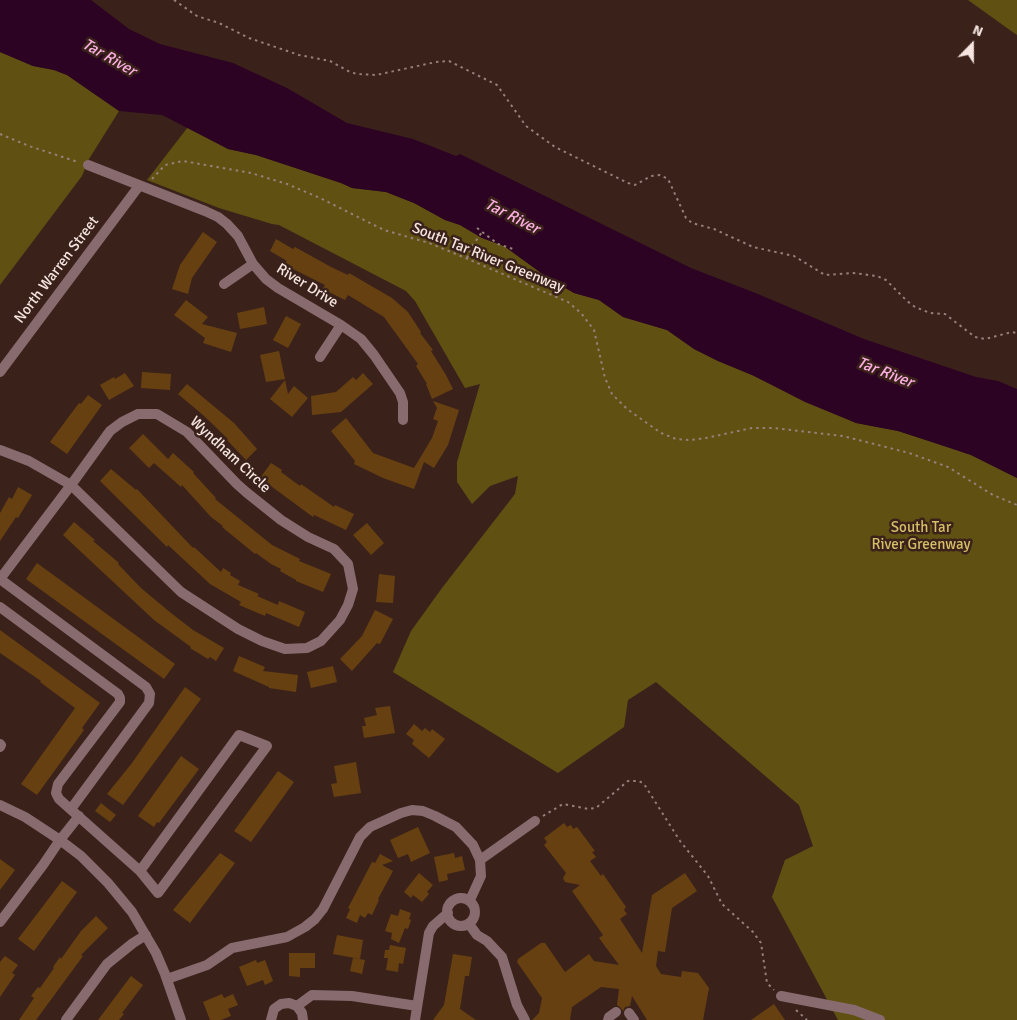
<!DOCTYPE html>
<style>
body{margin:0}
#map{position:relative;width:1017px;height:1020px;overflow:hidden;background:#3a221b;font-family:Signika,sans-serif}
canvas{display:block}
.north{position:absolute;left:947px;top:20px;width:50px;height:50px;-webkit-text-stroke:4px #3a221b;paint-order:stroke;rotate:22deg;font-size:14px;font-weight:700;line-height:20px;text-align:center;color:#f6e5e0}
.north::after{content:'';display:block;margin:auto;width:18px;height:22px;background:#f6e5e0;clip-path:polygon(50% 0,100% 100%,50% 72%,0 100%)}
</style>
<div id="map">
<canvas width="1017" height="1020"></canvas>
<div class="north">N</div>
</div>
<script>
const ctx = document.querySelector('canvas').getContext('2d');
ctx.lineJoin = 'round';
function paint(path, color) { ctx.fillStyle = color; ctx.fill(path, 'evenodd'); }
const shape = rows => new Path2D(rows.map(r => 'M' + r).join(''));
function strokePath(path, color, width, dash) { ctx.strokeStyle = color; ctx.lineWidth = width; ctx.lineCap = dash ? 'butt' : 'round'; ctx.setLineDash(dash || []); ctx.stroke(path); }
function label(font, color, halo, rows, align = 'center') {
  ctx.font = font + ' Signika,sans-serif'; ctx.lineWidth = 5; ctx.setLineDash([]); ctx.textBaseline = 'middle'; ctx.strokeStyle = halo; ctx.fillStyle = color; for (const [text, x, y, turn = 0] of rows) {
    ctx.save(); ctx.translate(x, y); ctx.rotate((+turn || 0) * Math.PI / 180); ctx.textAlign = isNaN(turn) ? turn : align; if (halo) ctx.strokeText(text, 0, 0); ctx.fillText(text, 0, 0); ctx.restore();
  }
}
const green = shape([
 [968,0,1017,0,1017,35,1014,33],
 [0,52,33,66,54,70,67,75,119,111,89,159,82,176,0,285],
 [188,127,228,149,256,155,341,183,352,188,386,192,414,203,445,220,460,225,482,238,504,246,548,278,574,293,599,300,623,317,667,330,694,349,718,361,752,375,856,423,898,431,937,443,971,455,1017,478,1017,1020,838,1020,772,897,785,860,813,846,799,805,656,682,628,700,624,727,558,773,393,672,411,631,442,588,515,494,518,476,490,486,472,504,457,482,457,462,480,384,465,388,415,301,406,291,279,225,272,224,219,208,147,180]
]);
const water = shape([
 [0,0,91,0,129,29,160,44,233,63,287,88,347,123,413,139,456,156,460,154,691,268,758,294,864,339,976,377,998,381,1017,389,1017,478,971,455,898,431,856,423,805,402,752,375,718,361,694,349,667,330,623,317,599,300,574,293,548,278,504,246,482,238,460,225,445,220,414,203,386,192,352,188,341,183,256,155,228,149,162,115,119,111,67,75,54,70,33,66,0,52]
]);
const building = shape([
 [203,232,217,242,192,278,188,294,172,289,180,265],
 [276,239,293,249,295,247,331,267,348,275,349,273,392,298,408,312,421,332,420,333,433,350,431,351,446,375,453,389,432,399,426,384,427,384,416,366,418,364,384,317,348,295,345,300,323,289,325,285,289,267,290,265,285,263,287,261,270,251],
 [186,300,208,317,202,324,237,333,231,352,203,343,205,338,174,315],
 [264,307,267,324,240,329,237,313],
 [286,316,301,324,288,348,273,340],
 [279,351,285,379,266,382,260,355],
 [142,372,171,374,170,390,141,388],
 [125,373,134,386,109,400,100,385,114,377,115,379],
 [363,373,373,384,341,412,312,415,311,396,336,392,353,377,356,380],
 [285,380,288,394,294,386,308,398,292,417,270,399],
 [187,384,234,423,257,449,246,460,227,440,228,439,203,415,178,394],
 [88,395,102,405,67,454,50,442,79,403,81,404],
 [433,401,459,410,448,445,434,468,424,462,414,489,383,478,354,464,355,461,331,431,346,418,373,453,414,468,432,438,438,421,433,419,437,408],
 [143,434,168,459,173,453,194,472,193,473,216,498,215,499,272,545,300,559,299,561,331,574,323,592,296,581,296,580,280,571,281,569,271,564,256,553,255,554,222,527,223,526,211,517,182,485,181,487,154,463,149,468,129,448],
 [271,463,282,470,281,472,300,486,301,484,334,507,335,505,354,514,346,530,314,515,313,517,260,478],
 [111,469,136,490,137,489,193,548,194,547,221,572,223,568,231,573,230,575,240,581,238,585,259,594,257,596,278,605,279,601,305,612,299,627,266,613,265,616,239,605,241,602,210,584,168,545,167,547,100,481],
 [18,487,32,495,18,518,16,517,0,541,0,513,9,497,12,499],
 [74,522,95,540,93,541,119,563,118,564,141,588,171,613,193,630,224,648,216,661,210,657,208,659,190,648,191,647,154,620,63,535],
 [367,523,384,543,371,555,353,535],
 [37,563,175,664,164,679,26,579],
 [379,574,395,576,393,603,376,602],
 [375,610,393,619,380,644,377,643,352,671,340,659,362,636],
 [0,630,100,703,82,728,84,730,37,795,21,784,75,708,40,682,41,681,0,653],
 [239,656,265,667,263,671,298,675,296,692,269,688,269,687,233,671],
 [333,666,337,682,311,688,307,672],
 [185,687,201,699,123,805,107,794,132,763],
 [390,706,395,733,364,738,362,726,366,726,364,718,377,715,375,708],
 [414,724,422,731,425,728,430,732,432,729,445,739,429,758,412,744,414,740,406,734],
 [181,756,199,769,159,823,157,822,154,827,138,816],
 [356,762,361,793,334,797,331,784,337,783,334,766],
 [278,771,294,782,251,842,234,831],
 [101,803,116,815,110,822,95,811],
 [564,823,567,827,571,825,573,829,577,827,595,851,592,852,596,857,590,861,601,876,603,874,626,907,624,910,627,914,620,919,642,953,652,895,685,873,697,891,672,908,665,952,658,951,656,966,661,974,681,977,682,971,698,973,709,988,703,1020,647,1020,632,996,630,1006,625,1007,623,1011,621,1008,617,1005,619,989,601,987,572,1007,570,1020,532,1020,539,1013,542,998,517,962,518,959,541,943,545,943,565,972,589,954,594,961,619,965,599,938,603,935,572,891,580,885,565,882,563,878,566,873,544,845,547,842,544,838],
 [418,827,430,853,411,862,408,854,398,858,390,840],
 [220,853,235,863,190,923,173,910],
 [454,853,455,858,462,856,465,870,447,874,448,880,439,882,434,857],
 [380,854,393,861,382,865,393,871,378,899,379,900,372,915,368,913,365,918,360,915,357,923,346,918,350,909,348,908,372,862,375,863],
 [0,859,15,870,0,890],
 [419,873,433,885,427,892,429,894,422,902,413,895,411,898,404,892],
 [62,881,77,892,34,951,18,939],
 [400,909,411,913,409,919,411,920,408,929,405,928,399,943,391,939,392,933,385,931,391,914,398,916],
 [96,916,108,928,81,955,83,956,36,1020,19,1020,34,998,31,996,38,987,40,988,54,968,53,967,60,957,61,959,81,931],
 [337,935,363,940,360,959,333,954],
 [390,945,406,948,403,964,399,963,398,972,386,970,388,958,384,958,385,950,389,950],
 [289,953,315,953,315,968,300,968,300,977,289,976],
 [453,954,472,957,469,976,465,976,460,1009,476,1020,433,1020,444,1005],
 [5,956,18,965,12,973,15,975,0,997,0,962],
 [353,958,365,960,362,974,350,971],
 [256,960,257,963,265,960,273,981,265,985,263,980,247,986,239,967],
 [131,976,143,985,122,1013,124,1014,119,1020,98,1020],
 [222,994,224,998,233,994,238,1005,228,1009,231,1016,221,1020,210,1020,203,1002],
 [774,1004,785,1020,751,1020]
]);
const path = shape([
 [174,0,197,16,219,23,249,38,299,55,330,61,350,72,357,74,376,75,436,62,449,61,497,85,526,126,555,147,628,183,635,185,651,176,660,175,668,179,686,218,692,223,714,229,753,247,794,256,825,275,853,273,877,276,886,280,907,301,915,307,930,313,945,314,975,337,985,339,1012,332,1017,333],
 [0,134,29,146,78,162],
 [152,179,165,165,183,161,251,173,287,184,320,198,384,230,429,243,456,254,568,302,581,313,594,330,605,378,612,394,627,409,661,433,676,439,690,440,706,438,752,428,774,428,843,436,909,453,948,467,993,495,1017,505],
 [477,228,498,244,513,249],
 [467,258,473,245,482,232],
 [543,816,563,804,588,809,596,808,628,781,639,781,644,784,680,841,708,876,722,904,753,932,761,943,767,983,774,990],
 [796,1010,807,1020]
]);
const minor = shape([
 [88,165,205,211,218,217,227,224,238,236,253,264,266,279,278,288,341,325,361,339,374,355,400,393,403,402,403,420],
 [224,284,253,264],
 [320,357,341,325],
 [0,372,139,186],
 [138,414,157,414,187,432,237,484,246,492,281,520,308,537,334,549,348,564,353,589,348,605,340,620,321,641,307,648,285,649,262,641,238,629,181,592,71,485,110,431,122,422,138,414],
 [0,450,29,461,71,485,0,579,146,687,150,694,149,703,71,809],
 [0,607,118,694,120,698,120,702,58,784,56,793,59,799,140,871,158,893,267,746,239,735,140,871],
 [0,744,1,745,0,747],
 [0,805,25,817,60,840,81,856,108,883,132,912,156,953,165,974,181,1020],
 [480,860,535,821],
 '447 912a14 14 0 1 1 28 0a14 14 0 1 1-28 0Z',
 [0,922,43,865,60,840,79,816],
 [469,924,477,935,487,941,502,957,517,1005,525,1020],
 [167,979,207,965,232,948,287,937,305,927,315,919,323,909,360,837,370,827,401,813,412,810,423,811,435,816,456,827,473,845,480,860,481,876,470,900],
 [781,996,854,1010,880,1020],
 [297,1006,312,995,352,996,417,1006],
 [629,1013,634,1020],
 [66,1020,107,964,133,943,146,935],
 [271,1020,274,1009,281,1004,289,1003,297,1006,302,1013,303,1020],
 [415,1020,429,933,433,926,448,913],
 [608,1020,609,1017,616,1012]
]);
const streetNames = [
 ["South Tar River Greenway",488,258,22],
 ["North Warren Street",57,270,-53],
 ["River Drive",307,286,32],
 ["Wyndham Circle",230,455,43]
];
const parkNames = [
 ["South Tar",921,528],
 ["River Greenway",921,545]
];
const waterNames = [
 ["Tar River",109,58,30],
 ["Tar River",512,217,27],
 ["Tar River",885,373,21]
];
paint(green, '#605113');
paint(water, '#2d0323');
paint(building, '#674011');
strokePath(path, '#95807a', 2, [2.5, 4]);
strokePath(minor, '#876b6f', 10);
label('15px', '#f6e5e0', '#3a221b', streetNames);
label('15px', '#d5be67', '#3a221b', parkNames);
label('italic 16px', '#fbaee1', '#3a221b', waterNames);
</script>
